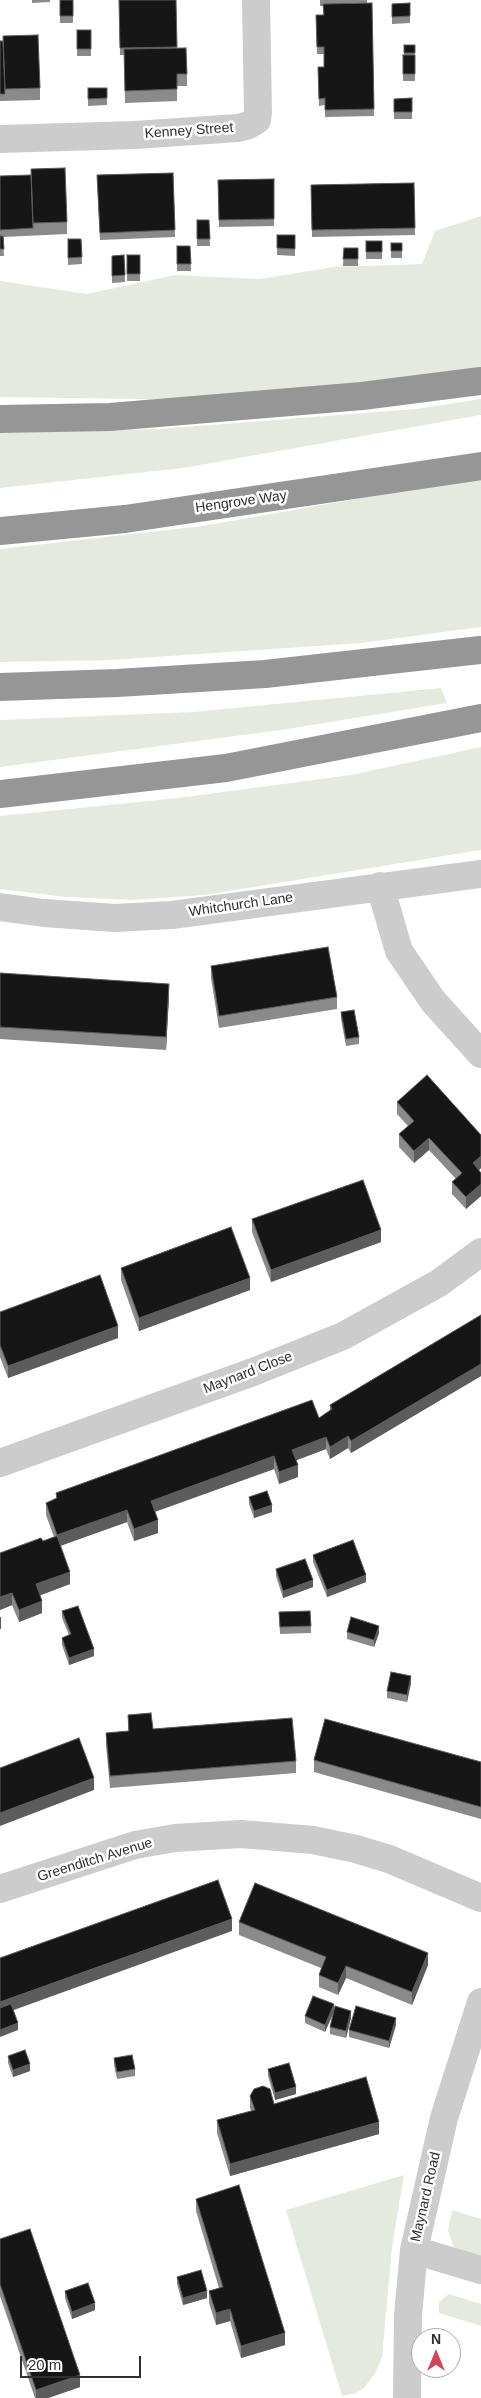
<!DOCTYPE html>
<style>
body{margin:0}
#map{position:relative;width:481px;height:2398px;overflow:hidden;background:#fff;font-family:Arial,sans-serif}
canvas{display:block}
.north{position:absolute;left:411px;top:2328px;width:50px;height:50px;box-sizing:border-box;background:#fff;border:1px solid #acacac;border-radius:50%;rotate:0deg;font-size:14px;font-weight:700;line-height:20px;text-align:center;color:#2f2f2f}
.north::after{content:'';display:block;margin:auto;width:18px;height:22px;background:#d14555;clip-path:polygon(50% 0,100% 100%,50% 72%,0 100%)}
.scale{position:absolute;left:20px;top:2356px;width:121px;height:22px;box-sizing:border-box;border:2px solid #2f2f2f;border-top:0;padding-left:6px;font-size:15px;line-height:18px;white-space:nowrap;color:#2f2f2f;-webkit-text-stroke:4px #fff;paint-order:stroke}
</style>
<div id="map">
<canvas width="481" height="2398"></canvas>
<div class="north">N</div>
<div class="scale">20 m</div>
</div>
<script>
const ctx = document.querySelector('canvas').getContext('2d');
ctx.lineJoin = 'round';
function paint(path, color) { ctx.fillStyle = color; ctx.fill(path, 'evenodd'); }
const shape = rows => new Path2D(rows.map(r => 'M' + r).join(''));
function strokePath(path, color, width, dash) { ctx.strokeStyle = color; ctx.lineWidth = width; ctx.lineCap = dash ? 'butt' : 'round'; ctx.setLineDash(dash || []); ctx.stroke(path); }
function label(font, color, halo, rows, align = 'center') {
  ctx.font = font + ' Arial,sans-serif'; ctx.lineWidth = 5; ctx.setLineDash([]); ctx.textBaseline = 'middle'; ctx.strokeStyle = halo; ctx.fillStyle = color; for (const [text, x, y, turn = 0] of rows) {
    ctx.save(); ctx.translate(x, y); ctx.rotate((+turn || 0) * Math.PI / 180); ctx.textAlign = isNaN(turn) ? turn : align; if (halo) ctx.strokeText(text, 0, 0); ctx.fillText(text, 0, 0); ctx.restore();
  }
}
const green = shape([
 [481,216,481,368,429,378,207,400,0,397,0,281,87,294,175,275,260,279,334,267,422,264,435,231],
 [481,399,481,415,183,468,0,488,0,433,159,429,416,409],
 [481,477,481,627,361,643,111,660,0,662,0,549,203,526],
 [441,688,447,703,281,730,0,767,0,720,193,712],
 [481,747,481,850,204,895,132,900,66,897,0,889,0,816,178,798,351,775],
 [404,2175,392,2247,382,2357,376,2372,364,2388,356,2393,342,2396,286,2210],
 [452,2210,481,2219,481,2258,455,2250,448,2231],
 [449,2294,481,2304,481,2326,439,2313,439,2302]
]);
const street = shape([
 [0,139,135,135,238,128,249,125,257,120,258,112,256,0],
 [380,886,399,951,433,1001,481,1054],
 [0,907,44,913,115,918,172,915,481,874],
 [0,1463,253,1372,343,1336,439,1283,481,1252],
 [0,1889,135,1845,175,1838,241,1834,313,1840,356,1849,389,1859,481,1898],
 [414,2250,481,2270],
 [407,2398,408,2315,414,2250,444,2118,481,2002]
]);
const highway = shape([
 [0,419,110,417,362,396,481,381],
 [0,531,125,519,481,466],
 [0,687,117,683,265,674,481,650],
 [0,794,226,768,481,718]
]);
const wall = shape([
 [32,0,50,0,50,2,32,3],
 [60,0,73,0,73,23,60,23],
 [119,0,177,47,187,74,187,86,177,86,177,101,125,103,124,55,120,55],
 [320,0,367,0,367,3,372,3,374,116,325,117,325,105,319,106,318,67,324,67,324,54,317,54,316,15,323,15,323,6,320,6],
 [410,3,410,23,392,24,392,4],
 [77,30,91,30,91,56,77,56],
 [0,41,40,88,40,100,0,101],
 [404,45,415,45,415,81,403,81,403,55,404,55],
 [88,88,107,88,107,105,88,106],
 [412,98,412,119,394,119,394,99],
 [173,173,175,237,100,240,97,175],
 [0,176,67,222,67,234,3,237,4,256,0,256],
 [274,179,274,226,219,227,218,180],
 [414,183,415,235,312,237,311,185],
 [197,220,209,220,210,246,197,246],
 [277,235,295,235,295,256,277,255],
 [68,239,81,239,82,264,68,265],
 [366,241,382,241,382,259,366,259],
 [391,243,402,243,402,258,391,258],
 [177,246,190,246,191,271,177,271],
 [344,248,358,248,358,266,343,266],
 [124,255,125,282,112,283,112,256],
 [127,255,140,255,140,281,127,281],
 [211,966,337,997,337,1009,219,1028,211,978],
 [0,973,169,996,166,1050,0,1039],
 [341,1012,359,1037,359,1044,346,1046,341,1019],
 [397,1102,481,1135,481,1168,479,1170,481,1173,481,1196,466,1209,452,1194,452,1182,456,1179,429,1150,414,1163,399,1147,399,1134,408,1126,397,1114],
 [252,1219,381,1242,271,1282,252,1232],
 [121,1268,250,1290,139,1331,121,1280],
 [0,1312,118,1338,8,1378,0,1357],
 [481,1315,481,1376,351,1453,348,1448,330,1459,326,1449,296,1460,298,1477,279,1484,274,1469,155,1512,158,1533,134,1541,127,1522,60,1546,70,1584,40,1595,42,1613,19,1622,12,1605,0,1610,0,1553,43,1541,54,1537,46,1515,46,1503,56,1499,56,1493,319,1418,330,1411,330,1405],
 [249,1497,272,1512,254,1518,249,1504],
 [313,1555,366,1582,327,1597,313,1562],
 [276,1569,313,1587,283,1598,276,1576],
 [62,1611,94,1656,69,1665,62,1645,62,1638,69,1635,62,1618],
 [279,1612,311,1626,311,1633,280,1634],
 [347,1632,379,1633,374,1647,347,1639],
 [411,1683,407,1702,387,1698,387,1691],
 [128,1715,153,1729,296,1761,296,1773,110,1788,106,1745,106,1733,128,1731],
 [314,1760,481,1762,481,1819,314,1772],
 [239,1922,428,1965,412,2005,346,1978,338,1995,319,1987,319,1975,321,1968,239,1935],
 [334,2011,351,2018,346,2038,330,2034,330,2027,334,2012,325,2032,305,2023,305,2016],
 [396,2025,389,2048,349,2037,349,2030],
 [8,2056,30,2071,13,2077,8,2063],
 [114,2058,135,2069,135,2076,117,2079,114,2065],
 [268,2069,296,2094,275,2100,268,2076],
 [250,2096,274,2104,379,2134,230,2176,217,2133,217,2120,251,2111,250,2108],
 [196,2199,285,2345,241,2358,230,2321,216,2325,209,2303,209,2291,219,2288,196,2211],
 [0,2239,80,2387,48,2398,35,2398,0,2296],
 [177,2277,207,2298,183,2305,177,2284],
 [65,2291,95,2310,72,2319,65,2298]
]);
const shadedWall = shape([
 [169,984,169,996,166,1050,166,1037],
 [429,1138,429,1150,414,1163,414,1151],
 [481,1156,481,1168,473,1176,473,1163],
 [481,1184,481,1196,466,1209,466,1197],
 [381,1230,381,1242,271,1282,271,1270],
 [250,1278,250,1290,139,1331,139,1318],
 [118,1326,118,1338,8,1378,8,1366],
 [481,1364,481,1376,351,1453,351,1441],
 [348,1436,348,1448,330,1459,330,1447],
 [326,1437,326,1449,292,1462,292,1450],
 [274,1456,274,1469,151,1513,151,1501],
 [298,1465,298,1477,279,1484,279,1472],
 [272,1505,272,1512,254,1518,254,1511],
 [127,1510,127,1522,57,1547,57,1535],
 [158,1520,158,1533,134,1541,134,1529],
 [70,1572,70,1584,36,1597,36,1584],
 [366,1575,366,1582,327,1597,327,1590],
 [313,1580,313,1587,283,1598,283,1591],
 [12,1593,12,1605,0,1610,0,1597],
 [42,1601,42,1613,19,1622,19,1610],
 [0,1617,1,1617,1,1629,0,1629],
 [379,1626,379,1633,374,1647,374,1640],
 [94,1649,94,1656,69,1665,69,1658],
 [411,1676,411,1683,407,1702,407,1695],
 [94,1778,94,1790,0,1826,0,1813],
 [232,1919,232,1931,0,2015,0,2002],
 [428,1953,428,1965,412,2005,412,1992],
 [346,1966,346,1978,338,1995,338,1983],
 [334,2004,334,2011,325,2032,325,2025],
 [351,2011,351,2018,346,2038,346,2031],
 [396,2018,396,2025,389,2048,389,2041],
 [18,2023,18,2030,0,2037,0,2030],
 [30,2064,30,2071,13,2077,13,2070],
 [296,2087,296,2094,275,2100,275,2093],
 [379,2122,379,2134,230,2176,230,2164],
 [207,2291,207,2298,183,2305,183,2298],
 [95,2303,95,2310,72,2319,72,2312],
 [230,2309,230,2321,216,2325,216,2313],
 [285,2333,285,2345,241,2358,241,2346],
 [80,2375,80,2387,48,2398,36,2398,36,2390]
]);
const building = shape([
 [60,0,73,0,73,16,60,16,60,0],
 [119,0,176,0,177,47,120,48,119,0],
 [372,3,374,109,325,110,325,98,319,99,318,67,324,67,324,47,317,47,316,15,324,15,323,4,372,3],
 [410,3,410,16,392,17,392,4,410,3],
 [77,30,91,30,91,49,77,49,77,30],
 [38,35,40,88,5,89,3,36,38,35],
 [0,41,3,41,5,94,0,94,0,41],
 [404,45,415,45,415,53,404,53,404,45],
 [186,48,187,74,177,74,177,89,125,91,124,49,186,48],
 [403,55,415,55,415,74,403,74,403,55],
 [88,88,107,88,107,98,88,99,88,88],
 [412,98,412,112,394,112,394,99,412,98],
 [65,168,67,222,33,223,31,169,65,168],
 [173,173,175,230,100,233,97,175,173,173],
 [31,175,33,228,0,230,0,176,31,175],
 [274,179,274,219,219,220,218,180,274,179],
 [414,183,415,228,312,230,311,185,414,183],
 [197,220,209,220,210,239,197,239,197,220],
 [277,235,295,235,295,249,277,248,277,235],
 [0,236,3,236,4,249,0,249,0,236],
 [68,239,81,239,82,257,68,258,68,239],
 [366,241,382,241,382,252,366,252,366,241],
 [391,243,402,243,402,251,391,251,391,243],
 [177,246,190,246,191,264,177,264,177,246],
 [344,248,358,248,358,259,343,259,344,248],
 [124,255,125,275,112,276,112,256,124,255],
 [127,255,140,255,140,274,127,274,127,255],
 [328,947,337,997,219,1016,211,966,328,947],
 [0,973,169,984,166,1037,0,1027,0,973],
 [354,1010,359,1037,346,1039,341,1012,354,1010],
 [427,1075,481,1135,481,1156,473,1163,481,1173,481,1184,466,1197,452,1182,462,1173,429,1138,414,1151,399,1134,414,1121,397,1102,427,1075],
 [363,1180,381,1230,271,1270,252,1219,363,1180],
 [231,1227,250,1278,139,1318,121,1268,231,1227],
 [100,1275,118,1326,8,1366,0,1345,0,1312,100,1275],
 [481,1315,481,1364,351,1441,348,1436,330,1447,326,1437,292,1450,298,1465,279,1472,274,1456,151,1501,158,1520,134,1529,127,1510,57,1535,46,1503,57,1498,56,1493,312,1400,319,1418,332,1409,330,1405,481,1315],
 [267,1491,272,1505,254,1511,249,1497,267,1491],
 [57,1536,70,1572,36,1584,42,1601,19,1610,12,1593,0,1597,0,1553,41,1538,43,1541,57,1536],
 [353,1540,366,1575,327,1590,313,1555,353,1540],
 [305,1559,313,1580,283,1591,276,1569,305,1559],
 [78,1606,94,1649,69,1658,62,1638,71,1634,62,1611,78,1606],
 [310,1611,311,1626,280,1627,279,1612,310,1611],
 [351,1617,379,1626,374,1640,347,1632,351,1617],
 [391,1672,411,1676,407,1695,387,1691,391,1672],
 [151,1713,153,1729,292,1718,296,1761,110,1776,106,1733,129,1731,128,1715,151,1713],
 [325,1719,481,1762,481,1807,314,1760,325,1719],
 [79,1738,94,1778,0,1813,0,1768,79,1738],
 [218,1880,232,1919,0,2002,0,1958,218,1880],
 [255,1883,428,1953,412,1992,346,1966,338,1983,319,1975,326,1957,239,1922,255,1883],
 [313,1996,334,2004,325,2025,305,2016,313,1996],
 [11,2004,18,2023,0,2030,0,2008,11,2004],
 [335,2006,351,2011,346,2031,330,2027,335,2006],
 [356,2006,396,2018,389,2041,349,2030,356,2006],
 [25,2050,30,2064,13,2070,8,2056,25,2050],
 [132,2055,135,2069,117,2072,114,2058,132,2055],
 [289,2063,296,2087,275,2093,268,2069,289,2063],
 [366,2077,379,2122,230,2164,217,2120,255,2110,250,2096,254,2089,263,2086,270,2089,274,2104,366,2077],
 [239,2185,285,2333,241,2346,230,2309,216,2313,209,2291,223,2287,196,2199,239,2185],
 [30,2229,80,2375,36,2390,0,2284,0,2239,30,2229],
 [201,2270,207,2291,183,2298,177,2277,201,2270],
 [88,2283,95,2303,72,2312,65,2291,88,2283]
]);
const streetNames = [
 ["Kenney Street",189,131,-4],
 ["Hengrove Way",241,502,-8],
 ["Whitchurch Lane",241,905,-8],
 ["Maynard Close",248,1373,-21],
 ["Greenditch Avenue",95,1860,-17],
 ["Maynard Road",426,2197,-77]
];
paint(green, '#e5eade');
strokePath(street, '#ccc', 28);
strokePath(highway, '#969696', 28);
paint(wall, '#8a8a8a');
paint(shadedWall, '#5c5c5c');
paint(building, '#161616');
strokePath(building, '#5c5c5c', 1);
label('14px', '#2f2f2f', '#fff', streetNames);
</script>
